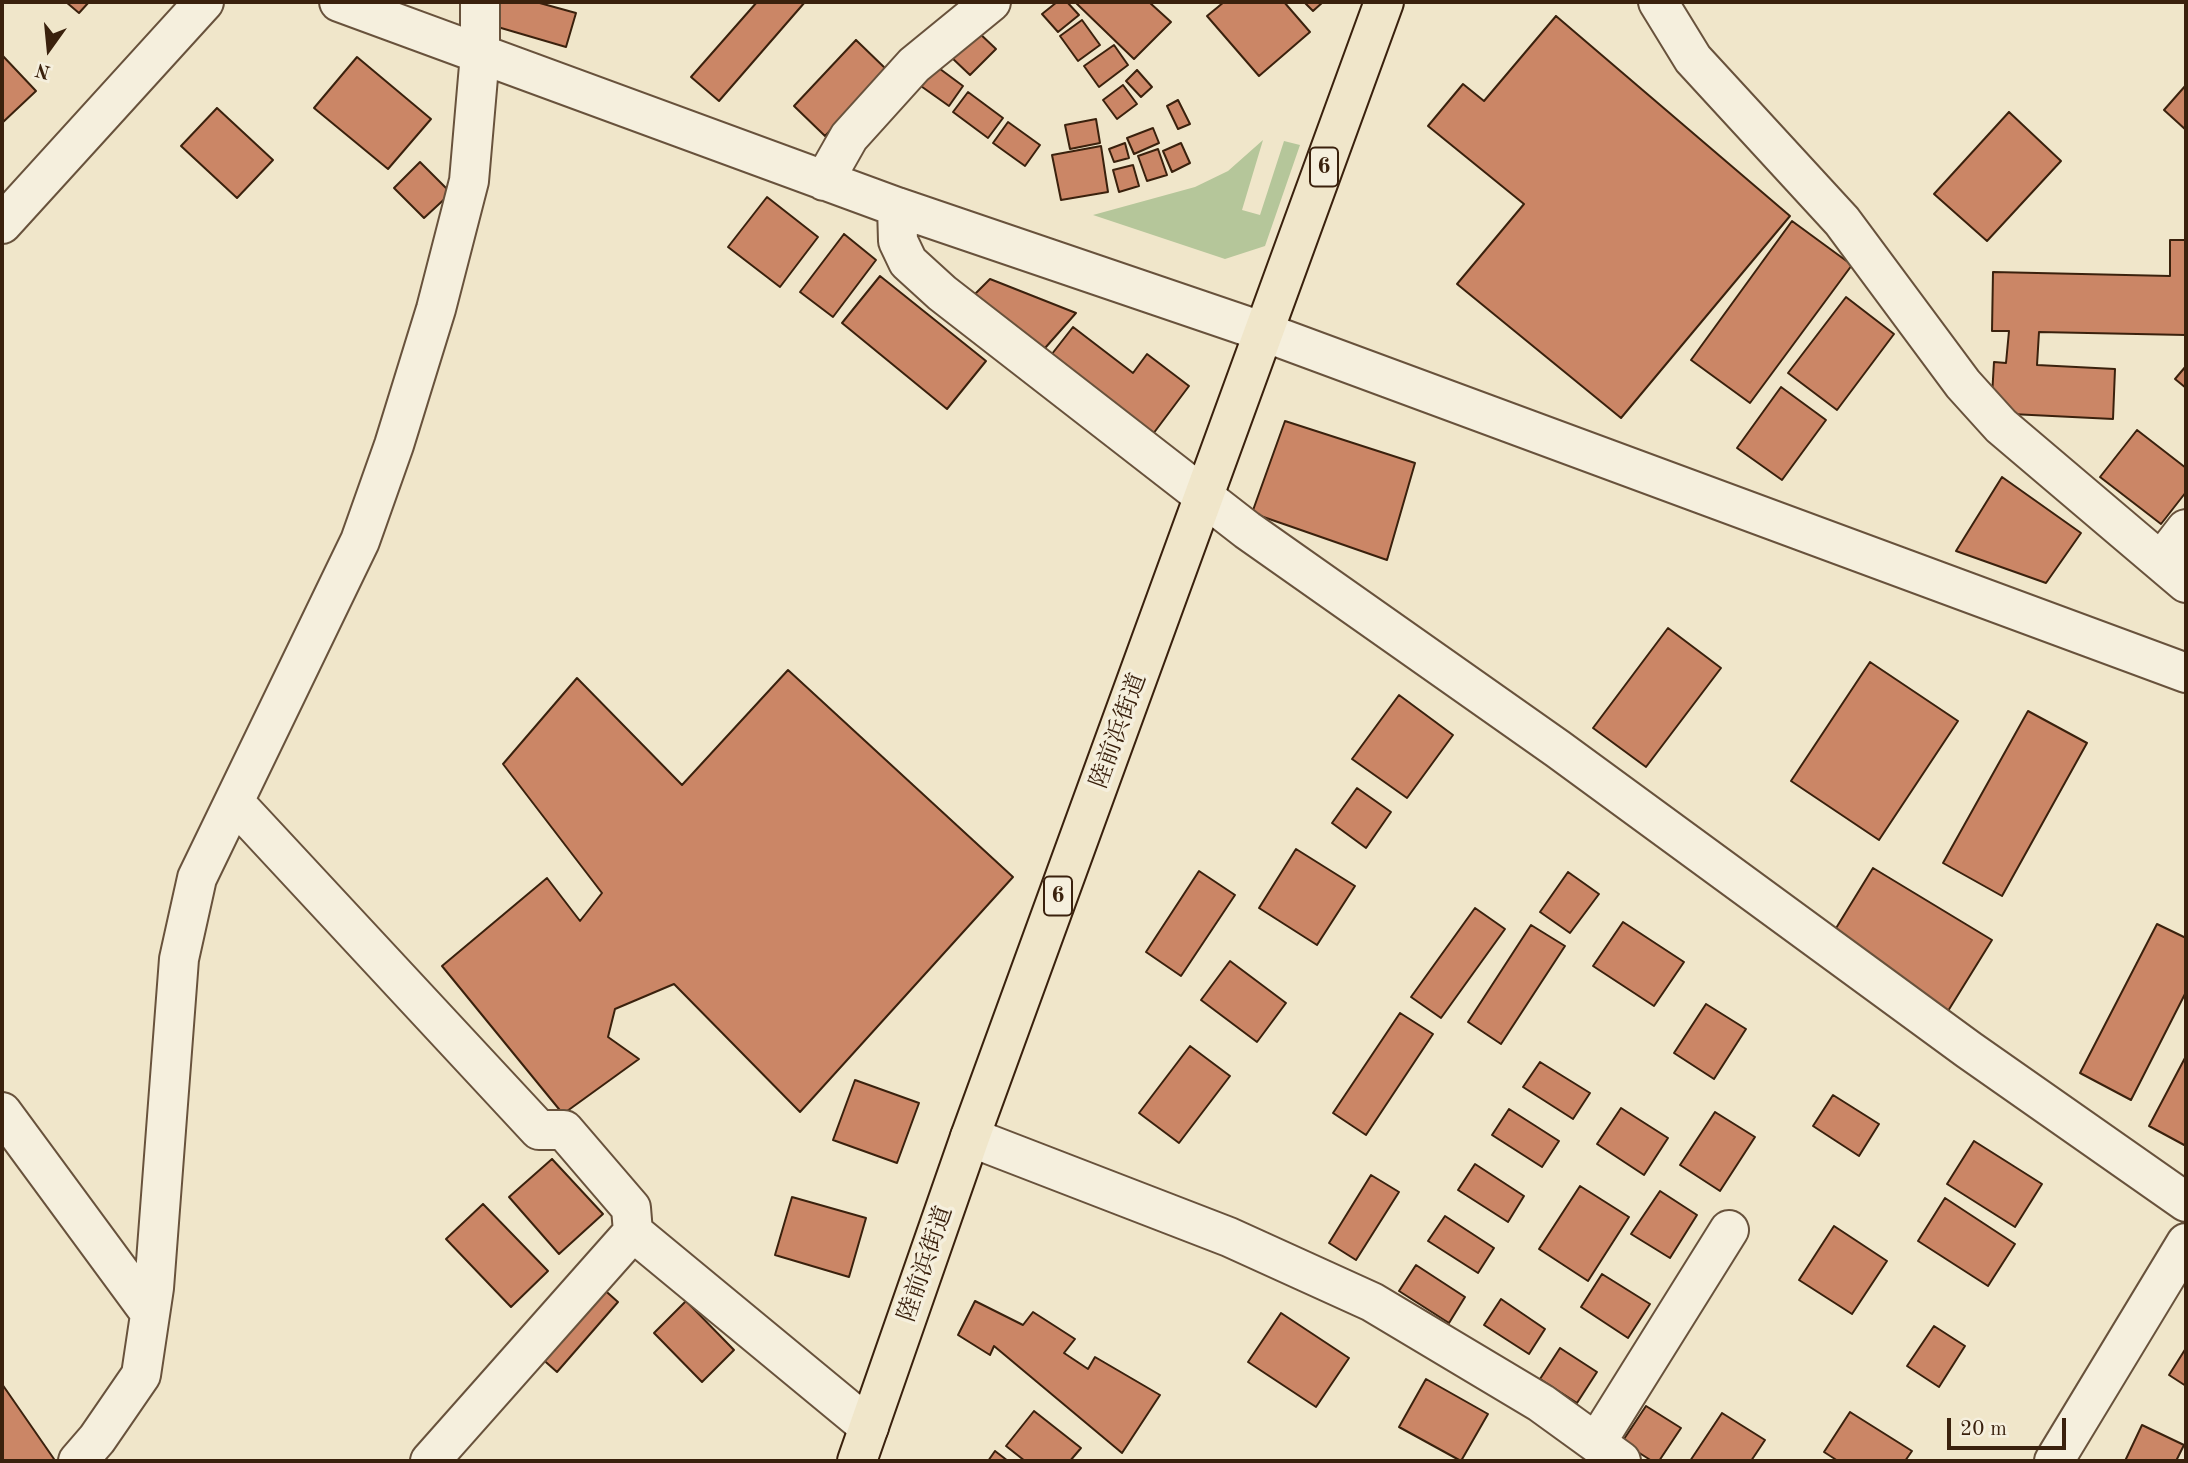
<!DOCTYPE html>
<meta charset="utf-8">
<style>
body{margin:0}
#map{position:relative;width:2188px;height:1463px;overflow:hidden;background:#f0e6ca;font-family:"Old Standard TT",serif}
canvas{display:block}
.frame{position:absolute;inset:0;border:4px solid #3a210d;pointer-events:none}
.north{position:absolute;left:14px;top:14px;width:70px;height:70px;-webkit-text-stroke:5px #f5efdd;paint-order:stroke;rotate:195deg;font-size:19px;font-weight:700;line-height:28px;text-align:center;color:#3a210d}
.north::after{content:'';display:block;margin:auto;width:24px;height:32px;background:#3a210d;clip-path:polygon(50% 0,100% 100%,50% 72%,0 100%)}
.scale{position:absolute;left:1947px;top:1418px;width:119px;height:32px;box-sizing:border-box;border:4px solid #3a210d;border-top:0;padding-left:9px;font-size:21px;line-height:24px;white-space:nowrap;color:#3a210d;-webkit-text-stroke:5px #f5efdd;paint-order:stroke}
</style>
<div id="map">
<canvas width="2188" height="1463"></canvas>
<div class="frame"></div>
<div class="north">N</div>
<div class="scale">20 m</div>
</div>
<script>
const ctx = document.querySelector('canvas').getContext('2d');
ctx.lineJoin = 'round';
function paint(path, color) { ctx.fillStyle = color; ctx.fill(path, 'evenodd'); }
const shape = rows => new Path2D(rows.map(r => 'M' + r).join(''));
function strokePath(path, color, width, dash) { ctx.strokeStyle = color; ctx.lineWidth = width; ctx.lineCap = dash ? 'butt' : 'round'; ctx.setLineDash(dash || []); ctx.stroke(path); }
function label(font, color, halo, rows, align = 'center') {
  ctx.font = font + ' "Old Standard TT","Noto Serif JP",serif'; ctx.lineWidth = 7; ctx.setLineDash([]); ctx.textBaseline = 'middle'; ctx.strokeStyle = halo; ctx.fillStyle = color; for (const [text, x, y, turn = 0] of rows) {
    ctx.save(); ctx.translate(x, y); ctx.rotate((+turn || 0) * Math.PI / 180); ctx.textAlign = isNaN(turn) ? turn : align; if (halo) ctx.strokeText(text, 0, 0); ctx.fillText(text, 0, 0); ctx.restore();
  }
}
const green = shape([
 [1263,140,1242,210,1260,215,1284,141,1300,145,1265,246,1225,259,1093,215,1195,187,1228,171]
]);
const building = shape([
 [66,2,89,2,79,13,66,2],
 [490,2,536,2,576,13,566,47,484,23,490,2],
 [757,2,805,2,719,101,691,77,757,2],
 [1057,2,1067,2,1079,15,1058,32,1042,14,1057,2],
 [1075,2,1149,2,1171,22,1134,59,1075,2],
 [1224,2,1284,2,1310,32,1259,76,1207,16,1224,2],
 [1304,2,1323,2,1313,11,1304,2],
 [1556,16,1790,216,1621,418,1457,284,1524,204,1428,126,1463,84,1484,101,1556,16],
 [1082,20,1100,45,1078,61,1060,36,1082,20],
 [977,31,996,49,970,75,951,57,977,31],
 [856,40,887,70,825,136,794,106,856,40],
 [1114,45,1128,65,1099,87,1084,66,1114,45],
 [2,55,36,91,2,123,2,55],
 [357,57,431,119,388,169,314,108,357,57],
 [932,63,963,86,949,106,918,84,932,63],
 [1137,70,1152,87,1141,97,1126,81,1137,70],
 [1123,85,1137,104,1117,119,1103,100,1123,85],
 [2186,85,2186,130,2164,110,2186,85],
 [968,92,1003,118,988,138,953,112,968,92],
 [1178,100,1190,124,1178,129,1167,106,1178,100],
 [217,108,273,160,237,198,181,146,217,108],
 [2009,112,2061,161,1987,241,1934,194,2009,112],
 [1096,119,1100,143,1070,149,1065,125,1096,119],
 [1008,122,1040,145,1025,166,993,143,1008,122],
 [1153,128,1159,143,1134,154,1127,138,1153,128],
 [1125,143,1129,158,1114,162,1109,149,1125,143],
 [1181,143,1190,163,1172,172,1163,151,1181,143],
 [1101,146,1108,192,1061,200,1052,155,1101,146],
 [1158,149,1167,175,1147,181,1138,156,1158,149],
 [420,162,451,193,424,218,394,188,420,162],
 [1133,165,1139,186,1119,192,1113,170,1133,165],
 [767,197,818,237,780,287,728,247,767,197],
 [1792,221,1852,265,1750,403,1691,360,1792,221],
 [844,234,876,260,833,317,800,292,844,234],
 [2170,240,2186,240,2186,335,2039,332,2037,365,2115,369,2113,419,1991,413,1994,362,2006,363,2009,331,1992,331,1993,272,2170,276,2170,240],
 [880,276,986,361,947,409,842,323,880,276],
 [990,279,1076,313,1038,356,970,299,990,279],
 [1846,297,1894,334,1837,410,1788,373,1846,297],
 [1073,327,1133,373,1147,354,1189,386,1150,438,1048,359,1073,327],
 [2186,366,2186,388,2175,379,2186,366],
 [1781,387,1826,420,1782,480,1737,448,1781,387],
 [1285,421,1415,463,1387,560,1252,513,1285,421],
 [2137,430,2186,468,2186,492,2161,524,2100,477,2137,430],
 [2002,477,2081,533,2046,583,1956,551,2002,477],
 [1668,628,1721,668,1646,767,1593,728,1668,628],
 [1870,662,1958,721,1879,840,1791,781,1870,662],
 [788,670,1013,877,800,1112,674,984,615,1009,608,1037,639,1059,563,1114,442,966,547,878,580,921,602,893,503,764,577,678,682,785,788,670],
 [1399,695,1453,735,1407,798,1352,759,1399,695],
 [2028,711,2087,743,2002,896,1943,863,2028,711],
 [1357,788,1391,812,1366,848,1332,823,1357,788],
 [1296,849,1355,886,1317,945,1259,908,1296,849],
 [1873,868,1992,940,1948,1011,1830,938,1873,868],
 [1199,871,1235,895,1181,976,1146,952,1199,871],
 [1568,872,1599,894,1570,933,1540,912,1568,872],
 [1475,908,1505,929,1441,1018,1411,997,1475,908],
 [1623,922,1684,962,1654,1006,1593,966,1623,922],
 [2157,924,2186,938,2186,992,2131,1100,2080,1073,2157,924],
 [1531,925,1565,946,1501,1044,1468,1022,1531,925],
 [1230,961,1286,1003,1257,1042,1201,1000,1230,961],
 [1706,1004,1746,1029,1714,1079,1674,1053,1706,1004],
 [1400,1013,1433,1034,1366,1135,1333,1113,1400,1013],
 [1190,1046,1230,1076,1179,1143,1139,1113,1190,1046],
 [2186,1056,2186,1146,2149,1126,2186,1056],
 [1540,1062,1590,1093,1573,1119,1523,1087,1540,1062],
 [855,1080,919,1103,897,1163,833,1140,855,1080],
 [1833,1095,1879,1124,1859,1156,1813,1126,1833,1095],
 [1621,1108,1668,1138,1644,1175,1597,1144,1621,1108],
 [1509,1109,1559,1141,1542,1167,1492,1135,1509,1109],
 [1715,1112,1755,1137,1720,1191,1680,1165,1715,1112],
 [1974,1141,2042,1184,2015,1227,1947,1184,1974,1141],
 [552,1159,603,1214,559,1254,509,1197,552,1159],
 [1475,1164,1524,1196,1508,1222,1458,1190,1475,1164],
 [1371,1175,1399,1192,1356,1260,1329,1243,1371,1175],
 [1580,1186,1629,1217,1588,1281,1539,1249,1580,1186],
 [1660,1191,1697,1215,1670,1258,1631,1234,1660,1191],
 [792,1197,866,1218,849,1277,775,1255,792,1197],
 [1945,1198,2015,1244,1988,1286,1918,1241,1945,1198],
 [483,1204,548,1271,511,1307,446,1239,483,1204],
 [1445,1216,1494,1248,1478,1273,1428,1241,1445,1216],
 [1834,1226,1887,1261,1852,1314,1799,1280,1834,1226],
 [1416,1265,1465,1297,1449,1323,1399,1291,1416,1265],
 [1602,1274,1650,1304,1628,1338,1581,1307,1602,1274],
 [600,1286,618,1302,557,1372,539,1356,600,1286],
 [1501,1299,1545,1329,1529,1354,1484,1325,1501,1299],
 [686,1301,734,1350,702,1382,654,1333,686,1301],
 [975,1301,1023,1325,1033,1312,1075,1339,1064,1353,1088,1369,1095,1357,1160,1395,1122,1453,994,1346,990,1355,958,1335,975,1301],
 [1281,1313,1349,1358,1316,1407,1248,1362,1281,1313],
 [1934,1326,1965,1346,1939,1387,1907,1366,1934,1326],
 [1560,1348,1597,1372,1577,1403,1540,1379,1560,1348],
 [2186,1348,2186,1386,2169,1375,2186,1348],
 [1426,1379,1488,1414,1461,1461,1399,1427,1426,1379],
 [2,1384,54,1459,51,1461,2,1461,2,1384],
 [1646,1406,1681,1428,1659,1461,1652,1461,1622,1442,1646,1406],
 [1034,1411,1081,1448,1070,1461,1025,1461,1006,1446,1034,1411],
 [1850,1412,1912,1451,1905,1461,1838,1461,1824,1452,1850,1412],
 [1722,1413,1765,1440,1751,1461,1690,1461,1722,1413],
 [2142,1425,2184,1445,2176,1461,2125,1461,2142,1425],
 [995,1451,1008,1461,988,1461,995,1451]
]);
const minor = shape([
 [339,2,897,207,1264,332,2186,673],
 [1658,2,1693,59,1842,221,1963,384,2001,426,2186,583],
 [824,181,849,137,914,65,991,2],
 [897,207,898,241,908,262,942,293,1247,530,1558,749,1969,1050,2186,1202],
 [2,224,204,2],
 [2162,560,2186,529],
 [235,803,539,1130,564,1130,631,1208,633,1232],
 [2,1112,150,1313],
 [970,1137,1229,1237,1372,1302,1541,1403,1621,1461],
 [1596,1443,1729,1230],
 [78,1461,97,1439,141,1375,154,1288,179,959,197,878,360,541,394,445,436,309,469,181,480,54,480,2],
 [430,1461,633,1232,869,1427],
 [2054,1461,2186,1243]
]);
const highway = shape([
 [857,1461,970,1137,1384,2]
]);
const shields = [
 [1324,167,28],
 [1058,896,28]
];
const shieldNames = [
 ["6",1324,167],
 ["6",1058,896]
];
const streetNames = [
 ["陸前浜街道",1119,731,-70],
 ["陸前浜街道",926,1264,-71]
];
paint(green, '#b5c69a');
paint(building, '#cb8666');
strokePath(building, '#3a210d', 2);
strokePath(minor, '#68523c', 42);
strokePath(highway, '#3a210d', 42);
strokePath(minor, '#f5efdd', 38);
strokePath(highway, '#f0e6ca', 38);
for (const [x, y, w] of shields) { const box = new Path2D(); box.roundRect(x - w / 2, y - 19.5, w, 39, 5); ctx.fillStyle = '#f5efdd'; ctx.fill(box); strokePath(box, '#3a210d', 2); }
label('bold 23px', '#3a210d', null, shieldNames);
label('24px', '#3a210d', '#f5efdd', streetNames);
</script>
